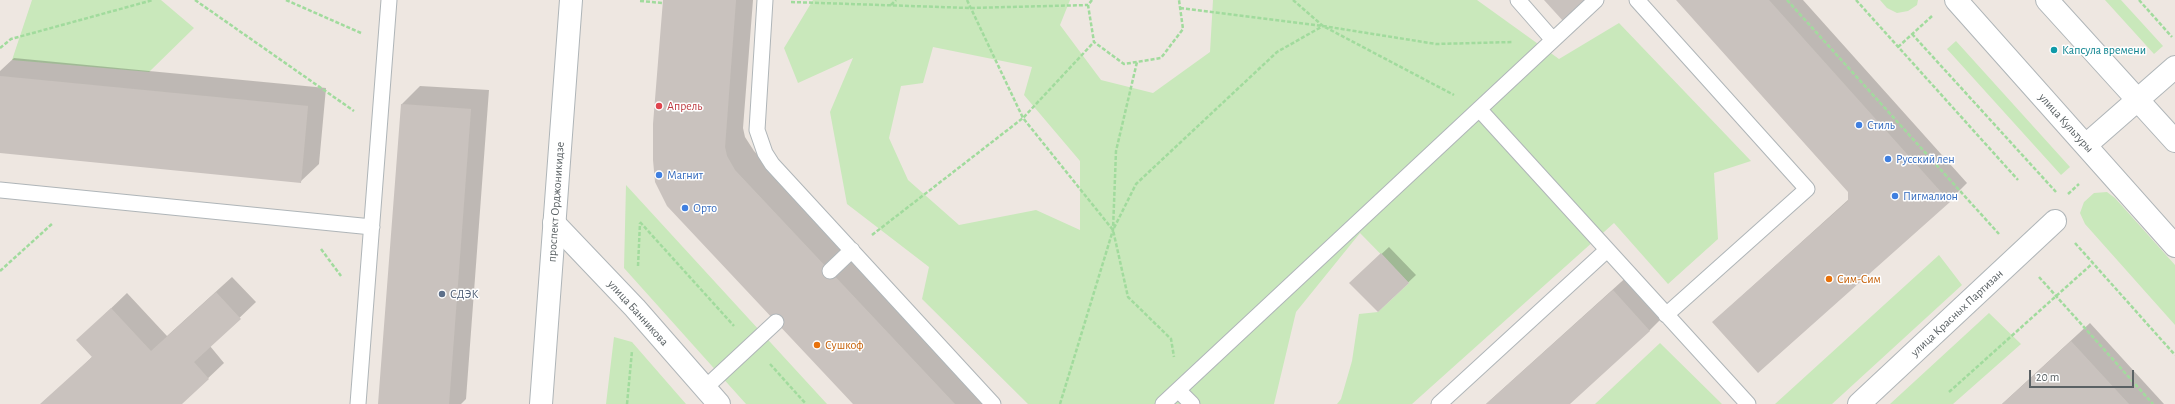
<!DOCTYPE html>
<meta charset="utf-8">
<style>
body{margin:0}
#map{position:relative;width:2175px;height:404px;overflow:hidden;background:#eee7e1;font-family:"Alegreya Sans",sans-serif}
canvas{display:block}
.scale{position:absolute;left:2029px;top:370px;width:105px;height:18px;box-sizing:border-box;border:2px solid #5a6164;border-top:0;padding-left:5px;font-size:12px;line-height:14px;white-space:nowrap;color:#5a6164;-webkit-text-stroke:3px #fff;paint-order:stroke}
</style>
<div id="map">
<canvas width="2175" height="404"></canvas>
<div class="scale">20 m</div>
</div>
<script>
const ctx = document.querySelector('canvas').getContext('2d');
ctx.lineJoin = 'round';
function paint(path, color) { ctx.fillStyle = color; ctx.fill(path, 'evenodd'); }
const shape = rows => new Path2D(rows.map(r => 'M' + r).join(''));
function strokePath(path, color, width, dash) { ctx.strokeStyle = color; ctx.lineWidth = width; ctx.lineCap = dash ? 'butt' : 'round'; ctx.setLineDash(dash || []); ctx.stroke(path); }
function label(font, color, halo, rows, align = 'center') {
  ctx.font = font + ' "Alegreya Sans",sans-serif'; ctx.lineWidth = 3; ctx.setLineDash([]); ctx.textBaseline = 'middle'; ctx.strokeStyle = halo; ctx.fillStyle = color; for (const [text, x, y, turn = 0] of rows) {
    ctx.save(); ctx.translate(x, y); ctx.rotate((+turn || 0) * Math.PI / 180); ctx.textAlign = isNaN(turn) ? turn : align; if (halo) ctx.strokeText(text, 0, 0); ctx.fillText(text, 0, 0); ctx.restore();
  }
}
const green = shape([
 [32,0,161,0,194,28,149,72,12,60],
 [813,0,1070,0,1060,25,1101,80,1153,93,1210,52,1213,0,1477,0,1559,59,1619,23,1751,161,1714,173,1718,239,1668,284,1614,223,1412,404,1337,404,1341,399,1352,361,1359,314,1378,312,1409,283,1360,233,1296,312,1274,404,1028,404,922,299,929,267,847,204,830,112,853,58,798,83,784,48],
 [933,47,1032,67,1024,95,1080,161,1080,230,1036,210,959,225,908,180,889,138,901,86,923,83],
 [1880,0,1918,0,1917,5,1908,11,1897,13,1887,8],
 [2105,0,2121,0,2163,46,2154,54],
 [1956,41,2070,167,2061,175,1947,49],
 [626,185,827,404,746,404,624,268],
 [2107,192,2115,198,2175,265,2175,325,2085,224,2080,213,2084,202,2094,193],
 [1939,255,1962,285,1832,404,1775,404],
 [1989,313,2021,344,1953,404,1890,404],
 [614,337,632,342,686,404,606,404],
 [1660,343,1722,404,1595,404]
]);
const shadow = shape([
 [664,0,753,0,743,128,745,137,754,151,990,404,855,404,668,205],
 [1677,0,1803,0,1967,183,1949,201,1713,322,1849,199,1849,192],
 [14,58,326,88,319,164,300,182,0,152,0,71],
 [420,86,489,90,466,399,461,404,379,404,402,104],
 [1389,247,1416,275,1378,311,1358,276],
 [1631,273,1667,313,1649,331,1568,404,1486,404],
 [232,277,256,302,210,346,224,363,181,404,43,404,93,356,78,340,127,293,167,336],
 [2090,323,2164,404,2002,404]
]);
const building = shape([
 [663,0,736,0,725,147,727,156,735,170,955,404,853,404,667,206,655,182,653,160,653,124],
 [1544,0,1588,0,1564,22],
 [1676,0,1769,0,1950,202,1758,373,1712,322,1848,201,1848,192],
 [0,76,308,106,301,183,0,153],
 [401,104,471,109,449,404,378,404],
 [1381,253,1409,283,1378,312,1349,283],
 [1613,290,1650,331,1570,404,1486,404],
 [216,292,241,319,194,362,209,379,182,404,40,404,92,357,76,340,111,308,151,351],
 [2071,341,2129,404,2002,404,2021,387]
]);
const path = shape([
 [195,0,354,111],
 [286,0,361,33],
 [967,0,1023,118,1113,230,1128,297,1171,339,1174,357],
 [1092,0,1088,5,1094,42,1124,64,1161,58,1183,29,1179,0],
 [1293,0,1323,26,1454,95],
 [1787,0,1999,234],
 [1856,0,2018,180],
 [2139,0,2172,37],
 [640,1,663,3],
 [791,2,970,8,1088,5],
 [891,5,896,0],
 [1180,8,1323,26,1436,44,1513,42],
 [1912,34,2056,192],
 [1898,47,1932,16],
 [0,48,11,39,153,0],
 [2068,194,2079,184],
 [640,222,734,326],
 [1114,228,1136,184,1277,52,1323,26],
 [872,235,1023,118,1094,42],
 [2075,243,2175,355],
 [321,249,341,276],
 [638,266,640,223],
 [0,271,53,223],
 [2039,277,2153,404],
 [770,364,806,404],
 [1949,392,2093,263],
 [627,404,632,351],
 [1060,404,1113,230,1116,151,1137,62]
]);
const service = shape([
 [765,0,757,130,765,153,772,164,993,404],
 [1518,0,1553,40],
 [1637,0,1807,189,1666,315],
 [1479,109,1748,404],
 [0,190,372,227],
 [830,271,852,250],
 [705,388,776,322],
 [1178,390,1596,0],
 [358,404,389,0],
 [1163,404,1178,390,1192,404],
 [1439,404,1607,250]
]);
const pedestrian = shape([
 [1956,0,2175,246],
 [2047,0,2175,141],
 [2086,145,2175,67]
]);
const minor = shape([
 [554,223,635,308,719,404],
 [1859,404,2055,221]
]);
const tertiary = shape([
 [541,404,571,0]
]);
const markers = [
 [2054,50,4,"#0f9aa8"],
 [659,106,4,"#e0444e"],
 [1859,125,4,"#3f7fe0"],
 [1888,159,4,"#3f7fe0"],
 [659,175,4,"#3f7fe0"],
 [1895,196,4,"#3f7fe0"],
 [685,208,4,"#3f7fe0"],
 [1829,279,4,"#e8710a"],
 [442,294,4,"#5c6f8a"],
 [817,345,4,"#e8710a"]
];
const cultureNames = [
 ["Капсула времени",2062,50]
];
const healthNames = [
 ["Апрель",667,106]
];
const streetNames = [
 ["улица Культуры",2066,123,48],
 ["проспект Орджоникидзе",556,202,-86],
 ["улица Банникова",638,313,48],
 ["улица Красных Партизан",1957,313,-43]
];
const shopNames = [
 ["Стиль",1867,125],
 ["Русский лен",1896,159],
 ["Магнит",667,175],
 ["Пигмалион",1903,196],
 ["Орто",693,208]
];
const foodNames = [
 ["Сим-Сим",1837,279],
 ["Сушкоф",825,345]
];
const serviceNames = [
 ["СДЭК",450,294]
];
paint(green, '#c9e8bb');
paint(shadow, '#0003');
paint(building, '#c9c2be');
strokePath(service, '#afb5b8', 17);
strokePath(pedestrian, '#afb5b8', 24);
strokePath(minor, '#afb5b8', 24);
strokePath(tertiary, '#afb5b8', 24);
strokePath(path, '#a1db9d', 2.5, [4, 2]);
strokePath(service, '#fff', 15);
strokePath(pedestrian, '#fff', 22);
strokePath(minor, '#fff', 22);
strokePath(tertiary, '#fff', 22);
for (const [x, y, r, color] of markers) { const dot = new Path2D(); dot.arc(x, y, r, 0, 2 * Math.PI); ctx.fillStyle = color; ctx.fill(dot); strokePath(dot, '#fff', 1.5); }
label('12px', '#0d838f', '#fff', cultureNames, 'left');
label('12px', '#be3a42', '#fff', healthNames, 'left');
label('12px', '#5a6164', '#fff', streetNames);
label('12px', '#366cbe', '#fff', shopNames, 'left');
label('12px', '#c56008', '#fff', foodNames, 'left');
label('12px', '#4e5e75', '#fff', serviceNames, 'left');
</script>
